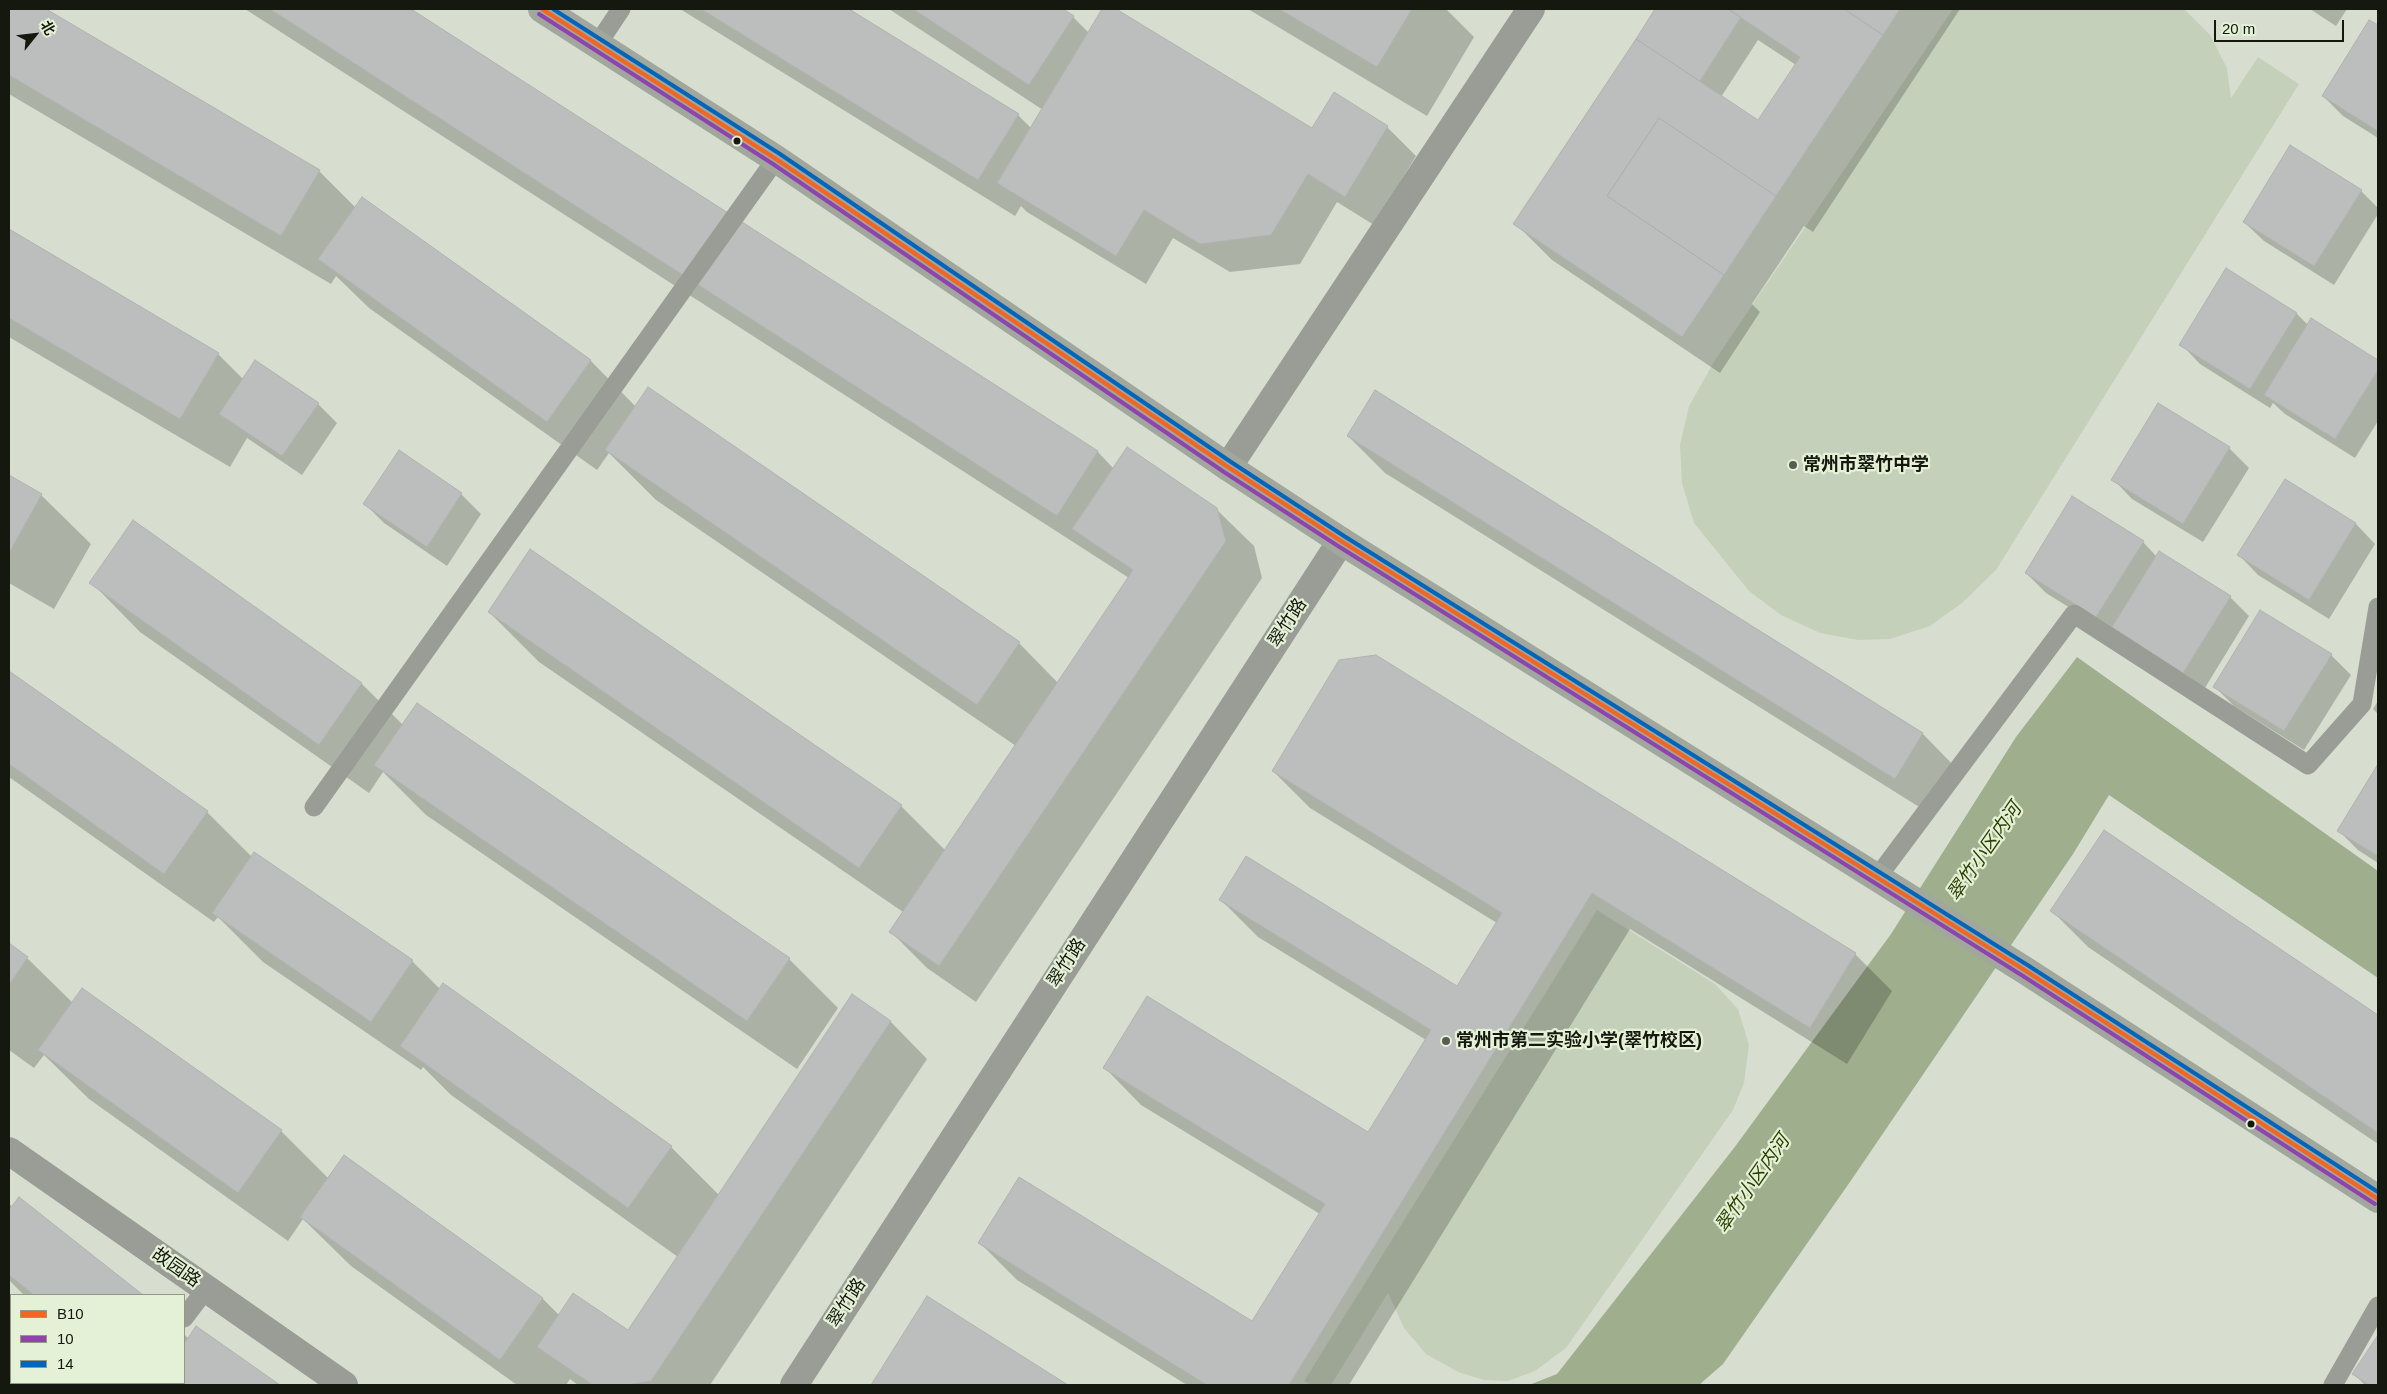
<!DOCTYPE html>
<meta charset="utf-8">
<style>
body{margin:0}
#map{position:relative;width:2387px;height:1394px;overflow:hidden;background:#d7ded0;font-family:Arial,"Noto Sans SC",sans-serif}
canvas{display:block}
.frame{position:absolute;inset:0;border:10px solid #14180f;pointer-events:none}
.legend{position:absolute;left:10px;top:1294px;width:175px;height:90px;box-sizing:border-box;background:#e5f1d7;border:1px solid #919a87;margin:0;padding:6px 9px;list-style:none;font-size:15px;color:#14180f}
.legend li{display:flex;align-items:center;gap:10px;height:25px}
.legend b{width:25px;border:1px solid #919a87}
.north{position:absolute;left:10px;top:10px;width:50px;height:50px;-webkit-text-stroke:4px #e5f1d7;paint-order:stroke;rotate:61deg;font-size:14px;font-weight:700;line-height:20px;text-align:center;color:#14180f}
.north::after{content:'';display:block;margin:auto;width:18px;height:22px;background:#14180f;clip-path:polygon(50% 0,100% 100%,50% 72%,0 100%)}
.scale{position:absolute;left:2214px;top:20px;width:130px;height:22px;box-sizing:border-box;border:2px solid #14180f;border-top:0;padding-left:6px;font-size:15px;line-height:18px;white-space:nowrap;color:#14180f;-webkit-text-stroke:4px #e5f1d7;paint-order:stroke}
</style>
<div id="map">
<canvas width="2387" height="1394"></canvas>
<div class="frame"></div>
<ul class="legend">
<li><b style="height:6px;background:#f26522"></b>B10</li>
<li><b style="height:6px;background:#8e44ad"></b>10</li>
<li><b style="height:6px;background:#0065bd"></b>14</li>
</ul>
<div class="north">北</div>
<div class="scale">20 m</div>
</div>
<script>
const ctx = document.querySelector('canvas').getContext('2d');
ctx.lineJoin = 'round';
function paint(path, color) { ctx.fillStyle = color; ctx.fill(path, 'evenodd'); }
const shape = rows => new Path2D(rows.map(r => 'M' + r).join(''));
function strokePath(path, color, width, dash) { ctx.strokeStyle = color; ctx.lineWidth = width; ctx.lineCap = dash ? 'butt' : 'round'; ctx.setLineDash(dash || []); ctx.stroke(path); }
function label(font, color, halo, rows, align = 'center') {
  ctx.font = font + ' Arial,"Noto Sans SC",sans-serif'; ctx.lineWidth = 4.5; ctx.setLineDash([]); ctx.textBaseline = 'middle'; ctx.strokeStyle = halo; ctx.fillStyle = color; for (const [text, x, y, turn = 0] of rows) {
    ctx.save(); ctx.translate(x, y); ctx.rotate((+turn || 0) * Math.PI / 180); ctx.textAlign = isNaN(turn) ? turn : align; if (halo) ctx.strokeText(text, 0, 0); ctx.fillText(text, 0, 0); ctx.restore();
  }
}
const green = shape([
 [1953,9,2184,9,2210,35,2227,68,2231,98,2258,57,2299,84,1996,570,1962,603,1930,626,1890,639,1858,640,1820,633,1781,615,1749,591,1694,523,1682,483,1680,445,1689,406,1715,360],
 [1597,910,1715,984,1738,1009,1749,1045,1744,1083,1733,1110,1566,1348,1535,1371,1508,1381,1484,1380,1458,1372,1426,1354,1404,1328,1388,1293,1331,1385,1311,1385,1304,1381]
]);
const water = shape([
 [2077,657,2378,871,2378,978,2109,795,2073,854,1852,1179,1723,1364,1699,1385,1529,1385,1557,1374,1734,1148,1891,934,2016,737]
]);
const shadow = shape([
 [9,9,44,9,319,171,356,208,590,360,636,407,1019,643,1058,683,1129,578,245,9,409,9,1098,452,1114,469,1216,509,1254,546,1262,578,976,1002,927,968,890,931,903,912,539,662,489,612,531,551,901,806,945,850,1016,746,656,500,609,453,597,470,369,308,336,276,331,284,9,94],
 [680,9,846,9,1018,115,1031,128,1043,110,889,9,1061,9,1073,17,1089,33,1104,9,1114,9,1312,130,1387,127,1416,156,1374,225,1337,202,1300,264,1230,272,1173,238,1146,284,1027,212,1021,206,1015,216],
 [1248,9,1446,9,1474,37,1427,116],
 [1657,9,1960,9,1813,232,1804,226,1752,304,1760,312,1720,373,1552,260,1515,223],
 [1758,40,1796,65,1758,122,1721,97],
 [2310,9,2347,9,2336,26],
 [2369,21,2378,27,2378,138,2343,116,2323,96],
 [2361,191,2378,208,2378,214,2334,285,2264,241,2244,222],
 [9,231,218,354,244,380,318,404,337,423,302,475,247,438,230,467,9,337],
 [2227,270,2297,314,2308,325,2311,320,2378,361,2378,421,2355,458,2285,414,2273,403,2270,408,2200,364,2181,344],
 [1376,391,1923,734,1959,771,1932,815,1385,473,1348,436],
 [2159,404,2229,448,2249,468,2203,542,2132,499,2113,479],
 [399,452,461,494,481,514,447,566,384,523,365,504],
 [9,476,41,495,91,544,54,609,9,583],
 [2285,481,2356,524,2375,544,2329,619,2258,575,2239,555],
 [2143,542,2157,557,2230,597,2249,616,2203,691,2046,593,2026,573],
 [91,582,362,684,403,725,789,959,838,1008,797,1069,426,815,383,772,369,793,140,632],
 [2331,655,2351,675,2304,750,2234,706,2214,686],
 [9,672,207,812,252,857,412,961,440,989,671,1147,719,1195,852,996,891,1022,927,1059,710,1385,578,1385,570,1379,566,1385,517,1385,351,1266,303,1219,288,1241,89,1099,44,1055,34,1068,9,1050,9,945,27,958,73,1003,281,1131,329,1179,344,1157,543,1299,559,1315,628,1332,678,1257,451,1095,423,1067,421,1070,263,962,218,917,214,922,9,777],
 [2378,701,2378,714,2373,709],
 [2378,767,2378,863,2358,850,2339,831],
 [1273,771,1855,954,1892,991,1847,1064,1630,929,1349,1385,1187,1385,1017,1280,980,1243,1253,1323,1320,1214,1141,1105,1105,1068,1368,1134,1426,1040,1258,937,1221,900,1458,987,1497,923,1310,808],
 [2104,832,2378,1016,2378,1144,2088,947,2051,910],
 [19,1199,141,1295,24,1295,9,1280,9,1203,12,1207],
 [927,1298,1066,1385,872,1385],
 [197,1328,278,1385,137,1385,134,1383,184,1383,184,1334,189,1339],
 [2378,1337,2378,1385,2365,1385,2354,1374]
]);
const building = shape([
 [9,9,46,9,320,170,281,236,9,75,9,9],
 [270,9,411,9,1098,451,1057,516,270,9],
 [701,9,849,9,1019,114,978,180,701,9],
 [913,9,1063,9,1074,16,1029,85,913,9],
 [1102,9,1116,9,1312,128,1334,92,1388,126,1345,197,1308,174,1271,235,1200,244,1144,210,1116,256,997,183,1102,9],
 [1279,9,1412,9,1377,67,1279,9],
 [1655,9,1728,9,1741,17,1700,81,1636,39,1655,9],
 [1728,9,1844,9,1883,35,1776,196,1659,118,1607,196,1724,275,1682,337,1513,224,1636,39,1758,120,1800,57,1728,9],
 [1844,9,1900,9,1883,35,1844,9],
 [2369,20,2378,25,2378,131,2322,96,2369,20],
 [1659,118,1776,196,1724,275,1607,196,1659,118],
 [2290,145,2362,190,2314,266,2243,222,2290,145],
 [362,197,591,360,547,422,318,259,362,197],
 [9,229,219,353,180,419,9,318,9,229],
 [2226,268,2297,313,2250,389,2179,345,2226,268],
 [2311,318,2378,360,2378,370,2335,439,2264,395,2311,318],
 [255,360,319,403,282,456,219,414,255,360],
 [648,387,1020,642,977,705,605,450,648,387],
 [1375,390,1923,733,1895,779,1347,436,1375,390],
 [2158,403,2230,447,2183,524,2111,480,2158,403],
 [1127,447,1217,508,1226,541,939,966,889,932,1133,570,1072,529,1127,447],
 [399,450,462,493,427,547,363,504,399,450],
 [9,475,42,494,9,553,9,475],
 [2285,479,2356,523,2309,600,2237,555,2285,479],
 [2072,496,2144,541,2096,617,2025,573,2072,496],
 [133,520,362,683,319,745,89,583,133,520],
 [530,549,902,805,859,868,488,612,530,549],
 [2159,551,2231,596,2183,673,2112,627,2159,551],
 [2260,610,2332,654,2284,731,2213,687,2260,610],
 [1376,655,1856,953,1810,1028,1592,893,1289,1385,1207,1385,978,1243,1019,1177,1252,1321,1325,1204,1103,1068,1147,996,1368,1132,1431,1030,1219,900,1246,856,1457,986,1502,913,1272,771,1339,660,1376,655],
 [9,671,208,811,164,874,9,764,9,671],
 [417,703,790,958,747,1021,374,765,417,703],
 [2378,764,2378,856,2337,831,2378,764],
 [2104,830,2378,1015,2378,1133,2050,911,2104,830],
 [254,852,413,960,371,1022,212,913,254,852],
 [9,943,28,957,9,985,9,943],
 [443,983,672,1146,628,1208,400,1046,443,983],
 [82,988,282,1130,238,1193,38,1050,82,988],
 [852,994,891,1021,651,1381,627,1385,593,1385,537,1347,573,1293,628,1330,852,994],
 [344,1155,543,1298,500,1360,300,1217,344,1155],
 [19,1197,143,1295,34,1295,9,1275,9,1210,19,1197],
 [927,1296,1068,1385,871,1385,927,1296],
 [196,1326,280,1385,155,1385,156,1383,184,1383,184,1344,196,1326],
 [2378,1335,2378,1385,2369,1385,2352,1374,2378,1335]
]);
const lane = shape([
 [597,45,621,9],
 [314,807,776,159],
 [1876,879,2074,614,2308,765,2362,704,2378,607],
 [184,1318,206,1289],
 [131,1385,133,1383],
 [2333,1385,2378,1306]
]);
const street = shape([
 [1228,467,1531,9],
 [9,1151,344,1385],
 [794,1385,1341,541]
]);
const secondary = shape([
 [542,9,776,159,1228,467,1341,541,2026,971,2378,1199]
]);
const bus1 = shape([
 [542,9,776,159,1228,467,1341,541,2026,971,2378,1199]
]);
const bus2 = shape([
 [539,14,773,164,1224,472,1338,546,2023,976,2375,1204]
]);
const bus3 = shape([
 [553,9,780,154,1231,462,1344,536,2029,966,2378,1192]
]);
const markers = [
 [737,141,4.5,"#14180f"],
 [1793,465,5,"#585d53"],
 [1446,1041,5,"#585d53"],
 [2251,1124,4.5,"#14180f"]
];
const poiNames = [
 ["常州市翠竹中学",1803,465],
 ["常州市第二实验小学(翠竹校区)",1456,1041]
];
const streetNames = [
 ["翠竹路",1288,623,-57],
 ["翠竹路",1067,963,-57],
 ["故园路",176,1268,35],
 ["翠竹路",847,1303,-57]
];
const waterNames = [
 ["翠竹小区内河",1985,852,-55],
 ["翠竹小区内河",1753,1184,-55]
];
paint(green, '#c5d0ba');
paint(water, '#9fae8d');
paint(shadow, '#0003');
paint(building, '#bcbebd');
strokePath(building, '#b0b2b0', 1);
strokePath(lane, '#9a9d95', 19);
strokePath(street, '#9a9d95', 28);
strokePath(secondary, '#a1a79c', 28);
strokePath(bus1, '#f26522', 4);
strokePath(bus2, '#8e44ad', 4);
strokePath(bus3, '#0065bd', 4);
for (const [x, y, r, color] of markers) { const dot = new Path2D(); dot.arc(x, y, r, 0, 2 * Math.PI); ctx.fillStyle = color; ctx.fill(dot); strokePath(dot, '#e5f1d7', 2); }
label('bold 18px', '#14180f', '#e5f1d7', poiNames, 'left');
label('18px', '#14180f', '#e5f1d7', streetNames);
label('italic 19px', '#2c4200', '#e5f1d7', waterNames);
</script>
